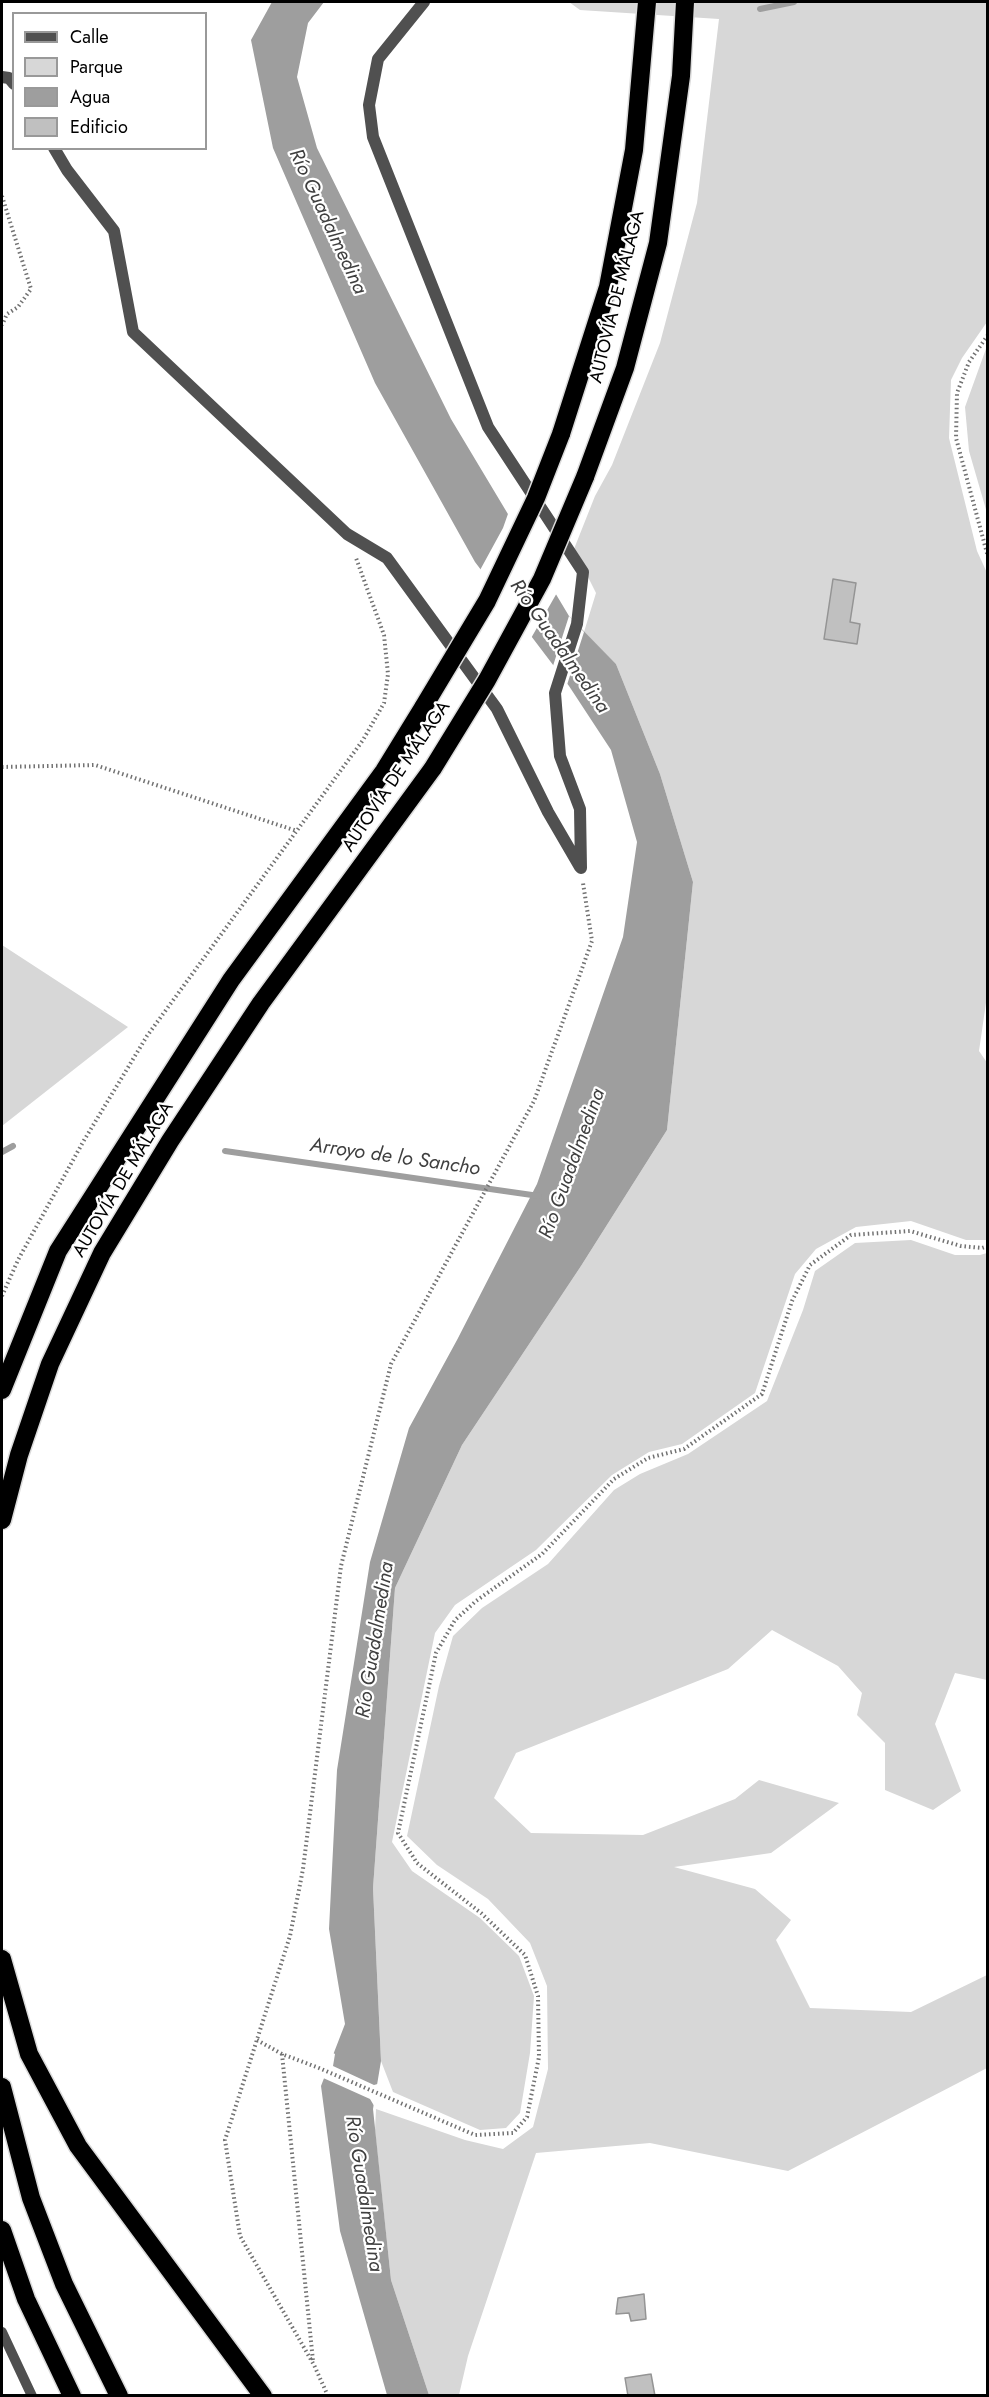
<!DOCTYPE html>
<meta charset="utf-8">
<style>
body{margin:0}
#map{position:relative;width:989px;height:2397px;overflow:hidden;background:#fff;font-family:Jost,sans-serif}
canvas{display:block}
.frame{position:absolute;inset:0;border:3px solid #000;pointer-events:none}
.legend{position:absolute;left:12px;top:12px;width:195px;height:138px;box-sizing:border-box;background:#fff;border:2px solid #999;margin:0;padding:8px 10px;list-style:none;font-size:18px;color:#000}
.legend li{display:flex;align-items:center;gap:12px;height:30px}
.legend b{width:30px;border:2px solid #999}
</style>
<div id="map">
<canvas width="989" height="2397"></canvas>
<div class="frame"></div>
<ul class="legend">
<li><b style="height:8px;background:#505050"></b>Calle</li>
<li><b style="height:16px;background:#d7d7d7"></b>Parque</li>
<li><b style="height:16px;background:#9e9e9e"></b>Agua</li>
<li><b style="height:16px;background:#c0c0c0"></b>Edificio</li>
</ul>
</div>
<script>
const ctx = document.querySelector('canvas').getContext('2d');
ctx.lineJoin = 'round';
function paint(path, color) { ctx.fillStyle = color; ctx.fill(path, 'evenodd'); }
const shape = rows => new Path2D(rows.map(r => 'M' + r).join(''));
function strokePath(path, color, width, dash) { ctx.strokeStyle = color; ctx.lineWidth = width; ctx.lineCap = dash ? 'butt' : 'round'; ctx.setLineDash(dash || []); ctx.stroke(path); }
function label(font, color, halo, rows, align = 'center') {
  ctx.font = font + ' Jost,sans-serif'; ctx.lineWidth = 4.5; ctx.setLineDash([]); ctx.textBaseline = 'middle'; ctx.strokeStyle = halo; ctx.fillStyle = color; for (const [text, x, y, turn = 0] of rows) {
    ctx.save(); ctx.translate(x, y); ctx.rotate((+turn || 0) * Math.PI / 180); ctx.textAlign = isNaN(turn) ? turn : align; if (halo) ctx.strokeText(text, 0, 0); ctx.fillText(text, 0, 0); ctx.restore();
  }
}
const green = shape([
 [569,2,987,2,987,322,962,358,951,380,949,438,977,551,988,575,988,989,979,1051,988,1064,987,1240,966,1240,911,1221,856,1227,816,1249,795,1274,755,1393,682,1444,649,1452,612,1475,536,1550,455,1605,435,1633,392,1842,412,1871,480,1918,519,1956,534,1996,530,2053,520,2113,506,2128,480,2130,393,2092,381,2061,373,1888,395,1588,462,1445,581,1266,667,1130,693,882,660,774,616,664,584,632,596,593,574,549,595,496,612,465,660,343,697,203,719,19,580,10],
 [987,346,987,513,969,451,965,407],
 [2,945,128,1027,2,1126],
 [911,1240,955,1255,980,1255,987,1253,987,1680,955,1673,935,1724,961,1791,933,1810,885,1790,885,1743,857,1715,862,1693,838,1666,772,1630,728,1669,516,1753,494,1798,531,1833,643,1835,735,1799,759,1780,839,1803,771,1853,674,1867,755,1889,791,1920,776,1940,810,2008,911,2012,987,1975,987,2068,788,2171,650,2143,536,2153,468,2356,459,2395,429,2395,391,2280,375,2130,376,2109,465,2140,503,2149,533,2127,548,2069,547,1986,530,1943,488,1899,437,1865,407,1836,439,1686,453,1636,482,1608,548,1564,614,1490,640,1474,688,1454,767,1401,803,1310,815,1271,855,1243]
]);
const water = shape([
 [272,2,324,2,308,23,297,77,317,148,451,419,569,616,616,664,660,774,693,882,667,1130,581,1266,462,1445,395,1588,373,1888,381,2061,373,2109,391,2280,429,2395,387,2395,340,2231,321,2086,345,2024,329,1929,337,1770,370,1562,409,1428,457,1340,537,1184,623,937,637,842,611,750,569,686,475,562,375,383,273,148,251,40]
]);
const pier = shape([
 [509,511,558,591,530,640,479,572,503,528],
 [569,616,584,632,566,688,552,669],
 [331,2052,335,2054,333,2066,374,2085,381,2083,376,2109,370,2099,321,2077]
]);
const stream = shape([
 [760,9,794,2],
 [225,1151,539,1196],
 [2,1152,13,1146]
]);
const building = shape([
 [833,579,856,583,850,622,860,624,857,644,824,639,833,579],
 [644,2294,646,2319,631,2321,629,2313,616,2314,618,2298,644,2294],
 [651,2374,655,2396,628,2396,625,2378,651,2374]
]);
const path = shape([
 [2,196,31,289,18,307,7,314,2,325],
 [988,335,969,362,957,393,956,438,988,557],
 [2,767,95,765,297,831],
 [2,1296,18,1260,83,1142,147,1036,363,740,384,703,388,674,384,635,356,558],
 [257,2040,282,2054,319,2068,475,2135,513,2133,527,2117,539,2057,538,1996,525,1955,481,1913,417,1863,398,1833,436,1653,455,1620,476,1601,542,1554,614,1479,648,1458,684,1449,762,1394,792,1301,810,1265,851,1235,910,1231,961,1246,982,1248,988,1246],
 [282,2054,313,2361],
 [328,2396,314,2365,240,2236,225,2140,290,1936,303,1869,341,1566,391,1364,534,1101,592,941,583,883]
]);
const lane = shape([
 [2,2332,32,2396]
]);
const street = shape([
 [424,2,378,59,369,105,373,137,488,427,583,572,577,624,555,693,560,756,580,809,581,868],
 [2,77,9,78,14,84],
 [54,148,67,170,114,231,133,332,347,534,387,558,497,709,548,812,580,867]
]);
const highway = shape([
 [561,434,608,287,634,150,647,2],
 [585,477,625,368,658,243,681,76,685,2],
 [2,1390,58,1251,231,980,384,771,424,706],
 [2,1520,19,1455,50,1364,102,1253,170,1141,261,1003,433,768],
 [2,1959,29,2054,78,2146,263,2396],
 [2,2087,31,2198,64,2284,119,2396],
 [2,2230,26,2299,72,2396]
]);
const highwayBridge = shape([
 [424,706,487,601,536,498,561,434],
 [433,768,487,680,542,579,585,477]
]);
const streetNames = [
 ["AUTOVÍA DE MÁLAGA",618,297,-76],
 ["AUTOVÍA DE MÁLAGA",397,777,-56],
 ["AUTOVÍA DE MÁLAGA",124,1180,-59]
];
const waterNames = [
 ["Río Guadalmedina",327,222,65],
 ["Río Guadalmedina",559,647,55],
 ["Arroyo de lo Sancho",395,1158,8],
 ["Río Guadalmedina",573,1164,-70],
 ["Río Guadalmedina",376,1640,-81],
 ["Río Guadalmedina",363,2194,81]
];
paint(green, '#d7d7d7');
paint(water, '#9e9e9e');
paint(pier, '#fff');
strokePath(stream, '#9e9e9e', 6);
paint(building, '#c0c0c0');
strokePath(building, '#949494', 1.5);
strokePath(highway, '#dbdbdb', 21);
strokePath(path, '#727272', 4, [1.5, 3]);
strokePath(lane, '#505050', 10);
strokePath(street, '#505050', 12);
strokePath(highway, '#000', 18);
strokePath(highwayBridge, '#dbdbdb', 21, []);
strokePath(highwayBridge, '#000', 18);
label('18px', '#000', '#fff', streetNames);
label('italic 20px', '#3f3f3f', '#fff', waterNames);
</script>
